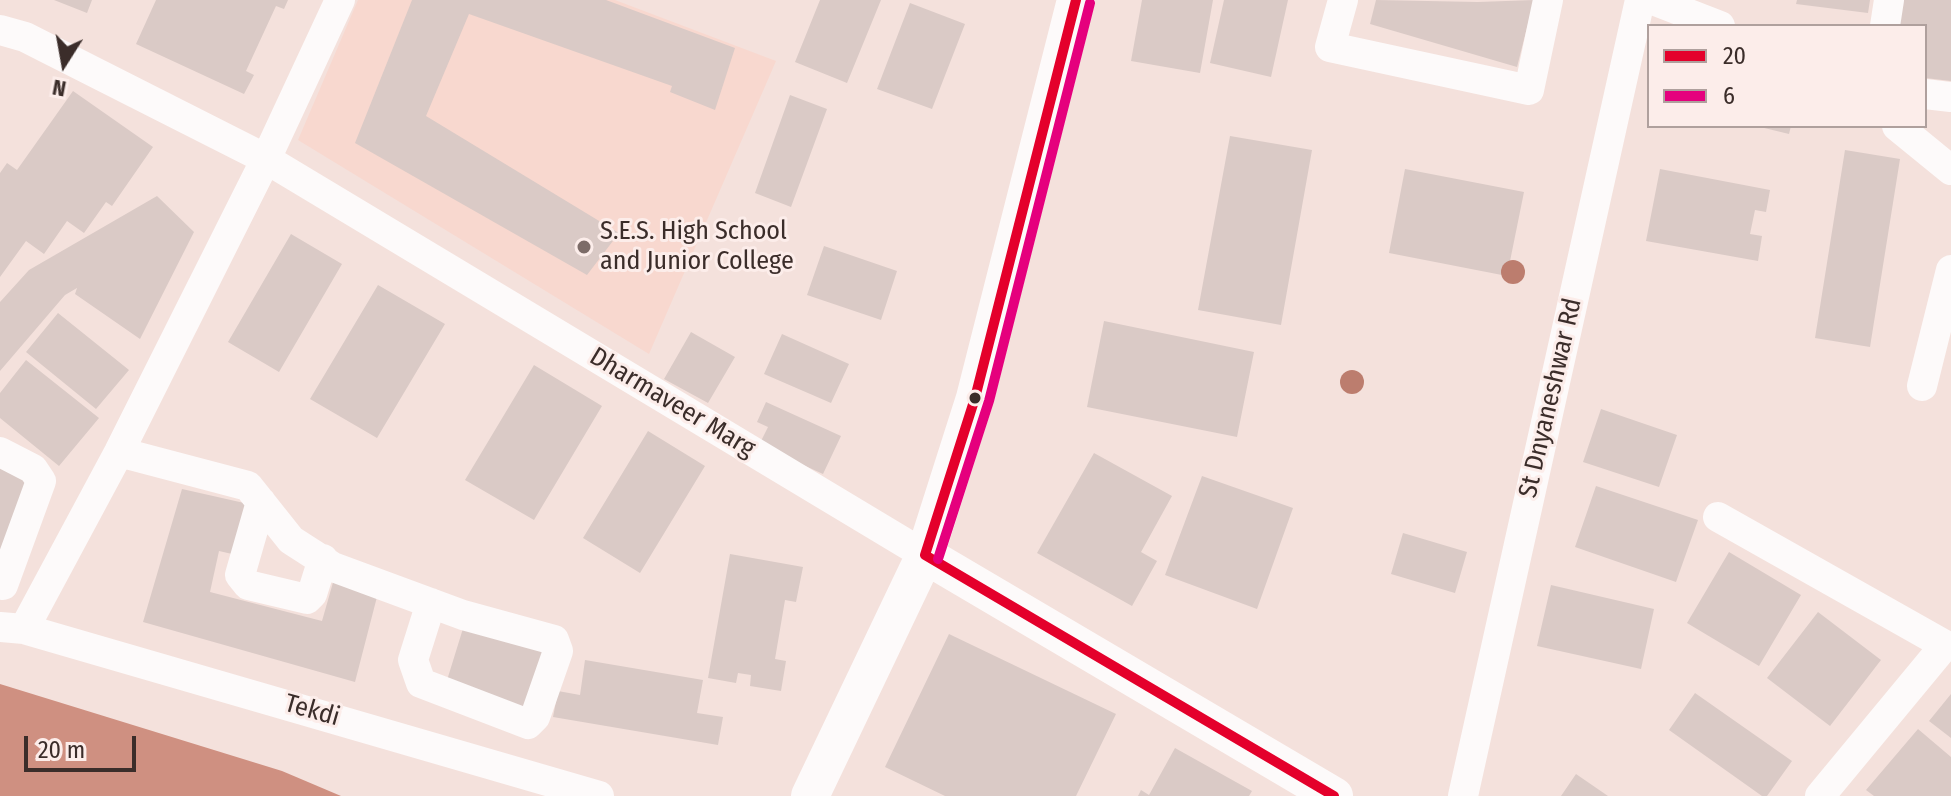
<!DOCTYPE html>
<style>
body{margin:0}
#map{position:relative;width:1951px;height:796px;overflow:hidden;background:#f4e1dc;font-family:"Fira Sans Condensed",sans-serif}
canvas{display:block}
.legend{position:absolute;left:1647px;top:24px;width:280px;height:104px;box-sizing:border-box;background:#fcedea;border:2px solid #afa09d;margin:0;padding:10px 14px;list-style:none;font-size:24px;color:#3b2d2a}
.legend li{display:flex;align-items:center;gap:16px;height:40px}
.legend b{width:40px;border:2px solid #afa09d}
.north{position:absolute;left:24px;top:24px;width:80px;height:80px;-webkit-text-stroke:6px #fcedea;paint-order:stroke;rotate:191deg;font-size:22px;font-weight:700;line-height:32px;text-align:center;color:#3b2d2a}
.north::after{content:'';display:block;margin:auto;width:28px;height:36px;background:#3b2d2a;clip-path:polygon(50% 0,100% 100%,50% 72%,0 100%)}
.scale{position:absolute;left:24px;top:736px;width:112px;height:36px;box-sizing:border-box;border:4px solid #3b2d2a;border-top:0;padding-left:10px;font-size:24px;line-height:28px;white-space:nowrap;color:#3b2d2a;-webkit-text-stroke:6px #fcedea;paint-order:stroke}
</style>
<div id="map">
<canvas width="1951" height="796"></canvas>
<ul class="legend">
<li><b style="height:10px;background:#e4002b"></b>20</li>
<li><b style="height:10px;background:#e5007d"></b>6</li>
</ul>
<div class="north">N</div>
<div class="scale">20 m</div>
</div>
<script>
const ctx = document.querySelector('canvas').getContext('2d');
ctx.lineJoin = 'round';
function paint(path, color) { ctx.fillStyle = color; ctx.fill(path, 'evenodd'); }
const shape = rows => new Path2D(rows.map(r => 'M' + r).join(''));
function strokePath(path, color, width, dash) { ctx.strokeStyle = color; ctx.lineWidth = width; ctx.lineCap = dash ? 'butt' : 'round'; ctx.setLineDash(dash || []); ctx.stroke(path); }
function label(font, color, halo, rows, align = 'center') {
  ctx.font = font + ' "Fira Sans Condensed",sans-serif'; ctx.lineWidth = 6; ctx.setLineDash([]); ctx.textBaseline = 'middle'; ctx.strokeStyle = halo; ctx.fillStyle = color; for (const [text, x, y, turn = 0] of rows) {
    ctx.save(); ctx.translate(x, y); ctx.rotate((+turn || 0) * Math.PI / 180); ctx.textAlign = isNaN(turn) ? turn : align; if (halo) ctx.strokeText(text, 0, 0); ctx.fillText(text, 0, 0); ctx.restore();
  }
}
const built = shape([
 [358,0,615,0,776,61,649,354,298,140]
]);
const water = shape([
 [0,684,282,771,341,796,0,796]
]);
const building = shape([
 [54,0,92,0,87,13],
 [156,0,288,0,284,9,276,6,246,71,254,75,244,94,136,44],
 [412,0,606,0,735,48,715,110,670,92,672,86,469,14,426,116,619,233,587,275,355,143],
 [820,0,881,0,847,83,795,62],
 [1142,0,1213,0,1200,73,1131,61],
 [1224,0,1288,0,1271,77,1210,63],
 [1376,0,1478,2,1534,0,1517,67,1370,24],
 [1797,0,1870,0,1868,13,1796,4],
 [1899,0,1951,0,1951,81,1925,78,1925,26,1895,26],
 [910,3,965,24,932,109,877,89],
 [73,91,153,147,112,206,106,202,84,233,67,221,44,254,26,241,0,277,0,173,7,163,17,170],
 [790,95,827,109,791,207,755,193],
 [1756,126,1791,126,1789,134],
 [1230,136,1312,150,1281,325,1198,310],
 [1845,150,1900,159,1870,347,1815,338],
 [1405,169,1524,192,1507,276,1389,253],
 [1660,169,1770,190,1766,212,1755,210,1750,234,1762,236,1758,261,1646,241],
 [157,196,194,232,140,339,75,294,77,288,65,295,0,371,0,302,29,270],
 [291,234,342,264,279,372,228,342],
 [824,246,897,271,881,320,807,295],
 [378,285,445,324,377,438,310,399],
 [58,313,129,370,96,409,26,352],
 [1104,321,1254,352,1237,437,1087,407],
 [691,332,735,357,708,403,664,379],
 [782,334,849,364,831,403,764,374],
 [26,360,99,418,59,466,0,418,0,393],
 [534,365,602,406,534,520,465,480],
 [766,402,841,436,823,474,759,445,768,427,757,422],
 [1601,409,1677,435,1659,487,1583,462],
 [648,431,705,466,640,573,583,538],
 [1094,453,1172,496,1141,552,1157,561,1132,606,1037,553],
 [0,464,32,478,0,552],
 [1202,476,1293,508,1257,609,1165,575],
 [1596,486,1698,520,1676,582,1575,547],
 [182,489,253,505,241,556,219,551,210,592,322,621,334,579,378,593,355,682,143,622],
 [1403,533,1467,552,1455,593,1391,574],
 [1729,552,1801,595,1759,666,1687,623],
 [730,554,803,567,796,602,785,600,775,659,786,661,781,691,750,686,751,675,738,673,736,683,708,678],
 [1551,585,1654,609,1641,669,1537,646],
 [1818,612,1881,660,1830,726,1767,678],
 [465,622,549,648,527,715,444,690],
 [949,634,1116,714,1076,796,945,796,885,767],
 [585,660,703,680,697,713,723,717,718,745,553,717,558,691,580,695],
 [1695,693,1792,761,1767,796,1762,796,1669,730],
 [1951,694,1951,738,1929,721],
 [1918,729,1951,757,1951,796,1874,796,1866,790],
 [1175,748,1252,791,1249,796,1138,796,1141,790,1149,795],
 [1576,774,1608,796,1561,796]
]);
const minor = shape([
 [1343,0,1330,47,1529,90,1548,0],
 [1653,0,1720,26],
 [1885,26,1889,0],
 [0,30,25,37,266,159,925,555],
 [1925,94,1951,97],
 [1897,126,1951,170],
 [1922,386,1951,270],
 [0,452,33,469,41,481,3,585],
 [119,452,248,486,291,540,333,567,463,615,554,640,558,651,535,717,528,724,421,683,413,660,431,603],
 [261,502,240,575,248,585,307,599,312,594,323,559],
 [1718,517,1945,645,1820,796],
 [0,627,24,629,599,796],
 [24,629,119,452,266,159,340,0],
 [1463,796,1640,0]
]);
const tertiary = shape([
 [925,555,1334,796],
 [810,796,925,555,975,398,1076,0]
]);
const bus1 = shape([
 [925,555,975,398,1076,0],
 [925,555,1334,796]
]);
const bus2 = shape([
 [938,559,989,401,1090,3]
]);
const trees = [
 [1513,272],
 [1352,382]
];
const markers = [
 [584,247,8,"#7c6c68"],
 [975,398,7,"#3b2d2a"]
];
const poiNames = [
 ["S.E.S. High School",600,232],
 ["and Junior College",600,262]
];
const streetNames = [
 ["St Dnyaneshwar Rd",1551,398,-77],
 ["Dharmaveer Marg",672,403,31],
 ["Tekdi",312,711,16]
];
paint(built, '#f8d8cf');
paint(water, '#cf9081');
paint(building, '#dacac6');
strokePath(minor, '#fdfafa', 30);
strokePath(tertiary, '#fdfafa', 38);
strokePath(bus1, '#e4002b', 10);
strokePath(bus2, '#e5007d', 10);
ctx.fillStyle = '#bc7d6e';
for (const [x, y] of trees) { ctx.beginPath(); ctx.arc(x, y, 12, 0, 2 * Math.PI); ctx.fill(); }
for (const [x, y, r, color] of markers) { const dot = new Path2D(); dot.arc(x, y, r, 0, 2 * Math.PI); ctx.fillStyle = color; ctx.fill(dot); strokePath(dot, '#fcedea', 3); }
label('26px', '#3b2d2a', '#fcedea', poiNames, 'left');
label('26px', '#3b2d2a', '#fcedea', streetNames);
</script>
